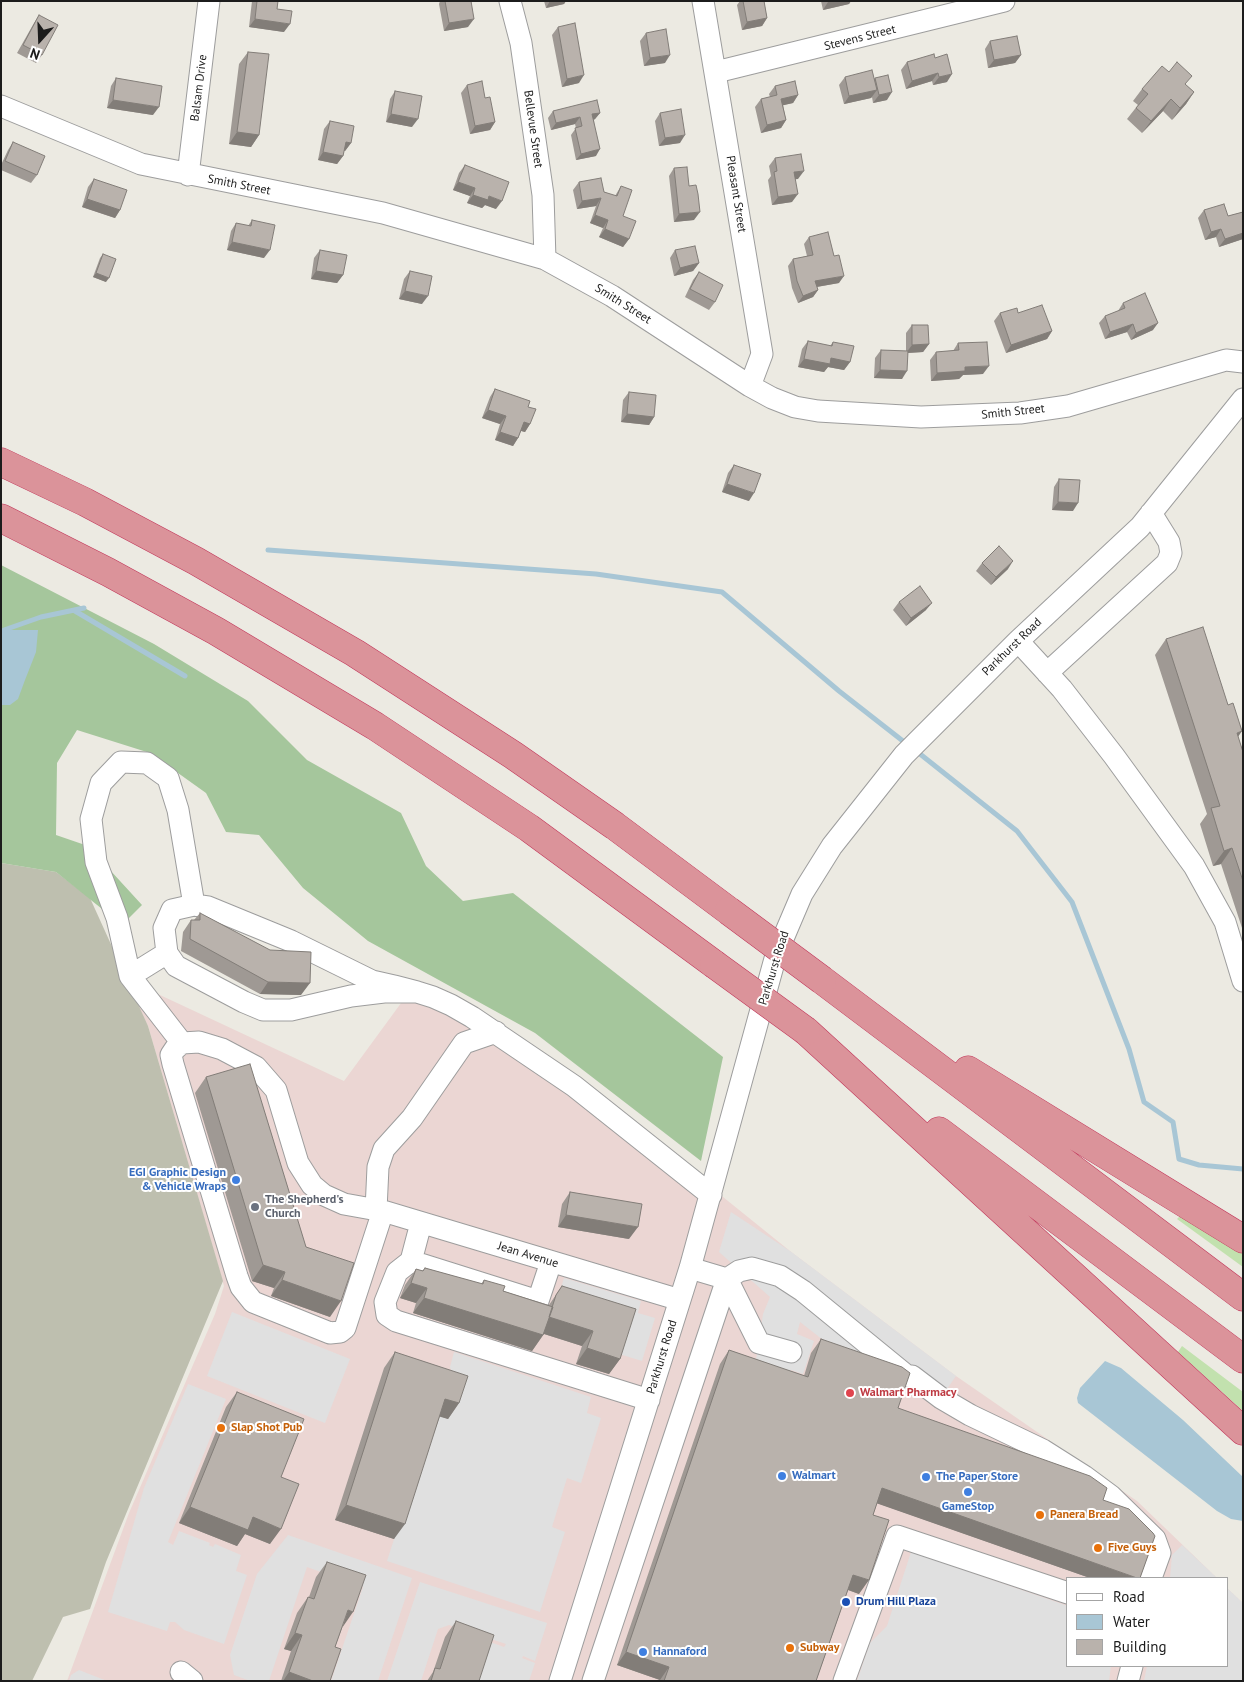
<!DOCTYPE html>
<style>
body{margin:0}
#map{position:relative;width:1244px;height:1682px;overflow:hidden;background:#eceae2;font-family:"PT Sans",sans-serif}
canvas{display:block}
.frame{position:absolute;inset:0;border:2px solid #1c1c1c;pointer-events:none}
.legend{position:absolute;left:1066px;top:1577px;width:162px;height:90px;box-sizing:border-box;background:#fff;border:1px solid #a4a4a4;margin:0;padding:6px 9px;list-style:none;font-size:15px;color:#1c1c1c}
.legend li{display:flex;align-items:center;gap:10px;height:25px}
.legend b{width:25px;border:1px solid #a4a4a4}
.north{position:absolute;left:15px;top:15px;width:50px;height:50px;-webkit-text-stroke:4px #fff;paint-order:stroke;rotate:200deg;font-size:14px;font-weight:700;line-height:20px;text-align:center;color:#1c1c1c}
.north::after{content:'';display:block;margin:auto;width:18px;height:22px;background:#1c1c1c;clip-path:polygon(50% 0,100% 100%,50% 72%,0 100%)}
</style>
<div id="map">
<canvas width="1244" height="1682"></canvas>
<div class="frame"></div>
<ul class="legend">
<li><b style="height:6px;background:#fff"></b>Road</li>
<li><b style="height:14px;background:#a8c6d5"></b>Water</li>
<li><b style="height:14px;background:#b9b2ac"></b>Building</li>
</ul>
<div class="north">N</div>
</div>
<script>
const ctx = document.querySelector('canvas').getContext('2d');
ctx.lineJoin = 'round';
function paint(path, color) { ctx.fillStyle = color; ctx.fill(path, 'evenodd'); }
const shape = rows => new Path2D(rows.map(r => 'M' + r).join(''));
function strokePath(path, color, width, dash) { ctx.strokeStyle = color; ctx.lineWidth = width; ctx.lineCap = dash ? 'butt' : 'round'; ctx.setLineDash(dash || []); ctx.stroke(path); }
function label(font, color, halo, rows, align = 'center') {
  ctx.font = font + ' "PT Sans",sans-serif'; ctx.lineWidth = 4; ctx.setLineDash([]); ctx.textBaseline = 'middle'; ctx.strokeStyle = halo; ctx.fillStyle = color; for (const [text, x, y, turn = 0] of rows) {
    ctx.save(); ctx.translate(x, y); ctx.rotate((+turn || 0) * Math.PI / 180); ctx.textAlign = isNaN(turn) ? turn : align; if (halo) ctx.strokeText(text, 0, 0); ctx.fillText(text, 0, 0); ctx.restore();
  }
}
const commercial = shape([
 [415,984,692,1172,790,1251,956,1376,1137,1501,1217,1578,1068,1578,1068,1666,1228,1666,1228,1589,1243,1603,1243,1681,67,1681,129,1513,215,1314,224,1286,148,1026,127,985,145,988,344,1081]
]);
const construction = shape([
 [1,863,56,872,90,898,148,1026,223,1281,106,1562,90,1609,63,1617,32,1681,1,1681]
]);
const grass = shape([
 [1180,1216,1243,1254,1243,1267,1177,1219],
 [1182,1346,1243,1392,1243,1411,1178,1352]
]);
const forest = shape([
 [1,565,154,644,248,701,307,760,401,813,426,866,463,901,513,893,723,1057,701,1161,535,1033,368,941,303,888,259,835,226,832,206,793,150,753,77,730,57,763,56,835,88,846,142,905,122,925,56,872,1,863]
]);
const parking = shape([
 [731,1212,790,1251,956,1376,945,1392,864,1372,800,1322,797,1334,814,1341,803,1374,791,1370,788,1378,755,1366,763,1314,770,1297,719,1252],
 [564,1278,641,1301,638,1313,655,1318,642,1361,616,1353,556,1303],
 [232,1312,350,1359,325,1423,207,1376],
 [454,1352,591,1397,587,1413,601,1418,581,1483,567,1478,552,1527,565,1532,540,1612,387,1561,434,1415,457,1391,450,1367],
 [188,1384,226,1399,168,1542,173,1545,179,1531,210,1543,209,1545,213,1547,215,1544,241,1555,236,1571,247,1575,224,1644,184,1630,175,1622,170,1622,167,1631,108,1612,144,1488],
 [288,1535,412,1578,378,1681,331,1681,363,1587,307,1567,269,1681,250,1681,234,1675,230,1655,257,1574],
 [1182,1545,1217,1578,1170,1578,1172,1555],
 [911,1552,1068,1606,1068,1666,1111,1666,1109,1681,857,1681,870,1643,887,1626],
 [420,1582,547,1623,535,1661,523,1656,522,1658,535,1663,529,1681,477,1681,490,1642,504,1647,506,1644,449,1625,438,1629,421,1681,387,1681],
 [1228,1589,1243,1603,1243,1681,1144,1681,1147,1666,1228,1666],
 [79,1670,107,1681,69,1681,71,1675]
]);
const water = shape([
 [1,630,38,630,36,652,25,680,18,699,10,705,1,705],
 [1105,1361,1121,1368,1183,1420,1243,1477,1243,1521,1231,1519,1217,1511,1078,1403,1077,1398,1080,1388]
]);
const stream = shape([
 [268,550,596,574,722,592,839,691,908,745],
 [75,611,185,676],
 [4,630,41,617,84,608],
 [915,750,1017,831,1072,902,1129,1049,1144,1102,1173,1122,1179,1159,1199,1165,1243,1169]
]);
const minor = shape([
 [510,1,521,43,543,195,545,259],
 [703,1,762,354,750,386],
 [716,72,1004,1],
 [1,106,141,164,383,213,545,259,612,296,750,386,772,398,795,407,818,411,921,417,1020,413,1068,406,1226,360,1243,362],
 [188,175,209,1],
 [1018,641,1062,689,1114,756,1194,866,1225,922,1243,981],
 [1047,673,1167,563,1171,553,1169,542,1151,513],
 [130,976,167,953],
 [417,992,384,992,351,996,291,1010,263,1010,244,1002,176,966,167,953,164,928,172,910,194,905,208,907,291,941,372,981,394,986,417,992,433,997,451,1005,472,1017,574,1086,711,1195],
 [182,1043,130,976,117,918,96,862,91,819,101,783,121,762,147,763,168,778,178,810,194,905],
 [376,1210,378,1167,384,1149,412,1118,464,1043,496,1032],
 [383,1211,345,1328,340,1332,330,1333,253,1302,241,1287,237,1276,173,1064,171,1055,175,1049,182,1043,199,1042,222,1049,256,1067,276,1090,298,1163,312,1185,324,1195,344,1204,383,1211,680,1300],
 [421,1223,411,1261,538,1301,551,1262],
 [411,1261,397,1272,385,1302,387,1315,396,1321,649,1400],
 [690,1268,727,1279,739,1271,752,1268,780,1276,803,1291,907,1376,912,1376,941,1398,970,1415,1043,1450,1084,1476,1111,1496,1155,1539,1160,1553,1151,1578],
 [181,1672,192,1681],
 [560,1681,690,1268,776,955,802,894,832,846,904,755,1018,641,1140,527,1243,399],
 [593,1681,727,1279,759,1343,791,1352],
 [844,1681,897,1536,1068,1593],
 [1128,1681,1132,1666]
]);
const highway = shape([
 [1,462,85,502,196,561,355,653,513,755,615,826,729,911],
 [1,518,108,572,216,631,375,726,529,828,714,964],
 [822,980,1243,1297],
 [806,1031,1243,1431],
 [968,1070,1243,1239],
 [939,1131,1243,1359]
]);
const highwayBridge = shape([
 [729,911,822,980],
 [714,964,806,1031]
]);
const wall = shape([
 [252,1,278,1,277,9,284,32,249,27],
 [440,1,471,1,468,27,444,31,439,4],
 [544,1,566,1,564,4,546,8],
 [740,1,764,1,767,18,762,26,742,30,737,5],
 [821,1,851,1,849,4,823,10],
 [39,15,42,55,36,63,17,53,34,23],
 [558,27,579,83,562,87,552,35],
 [646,33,665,63,644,66,640,41],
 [990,41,1021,55,1015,63,988,68,985,49],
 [248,52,259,135,251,147,229,144,239,64],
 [935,58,947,82,933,85,932,81,906,89,901,70,907,62],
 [1169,72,1186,85,1194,92,1186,104,1172,120,1163,111,1142,133,1127,119,1138,105,1133,101,1142,89],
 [845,77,874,79,875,78,887,100,873,103,872,97,871,98,844,104,839,85],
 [116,78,153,115,107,108,111,86],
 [467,85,485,98,495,122,490,130,470,134,461,93],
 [775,86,798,95,793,103,783,105,786,120,781,128,761,133,755,107,761,99,770,97,769,94],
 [395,91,412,127,386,122,390,99],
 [553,111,600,113,595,119,594,120,596,156,576,160,571,135,576,128,575,124,551,130,548,118],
 [660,113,680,143,659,146,655,121],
 [330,121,351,143,345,151,344,151,343,156,337,164,318,160,324,129],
 [13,142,37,175,31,183,1,170,1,165,8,150],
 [775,158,798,179,795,179,792,202,772,205,768,180,771,176,769,166],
 [465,165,496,209,485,205,482,208,467,203,470,196,453,190,459,173],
 [674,168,694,220,674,222,669,176],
 [94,179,120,210,115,218,82,207,88,187],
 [579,182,604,192,615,196,621,186,623,216,629,239,623,247,599,237,603,228,590,223,596,206,577,209,573,190],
 [1204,210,1228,216,1243,212,1243,239,1219,247,1216,237,1205,240,1198,218],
 [252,220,264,258,227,250,231,231,236,223,248,226],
 [809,237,839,283,817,287,818,290,813,297,798,303,792,288,788,266,793,259,807,256,804,244],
 [320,250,343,275,337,283,311,279,314,258],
 [675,250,699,263,693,271,674,276,670,258],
 [103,254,106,282,93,277,100,258],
 [410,271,422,304,399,299,404,279],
 [699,272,715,302,709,310,685,297,693,280],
 [1123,303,1153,330,1131,340,1127,332,1105,339,1099,323,1105,316,1118,311],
 [1000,313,1018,313,1052,331,1047,339,1006,353,994,321],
 [912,325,929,344,923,352,908,353,902,379,874,378,875,358,881,350,906,351,906,333],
 [808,341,830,346,833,342,850,362,844,370,828,367,824,372,798,367,802,349],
 [958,343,983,374,963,375,959,379,931,381,930,360,936,352,953,351],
 [495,389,528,407,530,424,525,432,521,431,518,438,513,446,495,440,500,424,482,418,490,397],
 [629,392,654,417,649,425,621,422,623,400],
 [734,465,749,501,722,492,728,473],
 [1059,479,1073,511,1052,510,1054,487],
 [982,563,1008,569,991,585,976,571],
 [899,602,926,610,906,626,893,610],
 [1166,639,1238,737,1243,752,1243,931,1221,864,1213,866,1200,824,1207,814,1155,655],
 [200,913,301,995,260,994,181,951,183,932,191,920,194,920],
 [206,1077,306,1247,330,1317,271,1296,274,1288,252,1281,195,1093],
 [570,1192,629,1239,558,1227,562,1204],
 [425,1268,481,1284,484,1280,503,1291,549,1305,562,1286,620,1359,609,1374,576,1364,582,1346,544,1334,532,1351,413,1313,416,1303,400,1298,405,1285,416,1269,422,1271],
 [821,1339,898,1408,1103,1500,1090,1578,877,1503,873,1515,859,1594,848,1590,816,1681,660,1681,660,1680,617,1665,720,1364,729,1350,804,1376,811,1353],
 [395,1352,459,1403,448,1419,440,1416,394,1539,335,1520,384,1368],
 [237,1392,281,1477,270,1544,245,1534,237,1546,179,1523,226,1407],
 [327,1562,342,1628,335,1647,330,1681,281,1681,291,1651,284,1649,297,1613,308,1597,309,1597,316,1577],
 [456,1621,479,1681,427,1681,433,1672,445,1637]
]);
const shadedWall = shape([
 [550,1,566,1,564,4,546,8],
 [833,1,851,1,849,4,823,10,828,2],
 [767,18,762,26,742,30,747,22],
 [255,19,290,24,284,32,249,27],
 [474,19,468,27,444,31,449,23],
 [670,55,665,63,644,66,650,58],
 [1021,55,1015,63,988,68,994,60],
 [938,73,932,81,906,89,912,81],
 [952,74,947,82,933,85,939,77],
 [584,75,579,83,562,87,567,79],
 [877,90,871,98,844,104,849,96],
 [892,92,887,100,873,103,879,95],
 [1194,92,1186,104,1172,120,1180,108],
 [798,95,793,103,776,107,781,99],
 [1171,99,1163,111,1142,133,1151,121],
 [113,100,159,107,153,115,107,108],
 [600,113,595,119,588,121,592,114],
 [391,114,418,119,412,127,386,122],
 [580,117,575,124,551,130,556,123],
 [786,120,781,128,761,133,767,125],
 [495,122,490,130,470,134,475,126],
 [237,132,259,135,251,147,229,144],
 [685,135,680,143,659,146,665,138],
 [346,142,351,143,345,151,340,150],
 [600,149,596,156,576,160,581,154],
 [323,152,343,156,337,164,318,160],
 [804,171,798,179,789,180,794,172],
 [458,182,475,188,470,196,453,190],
 [798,194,792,202,772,205,778,197],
 [473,195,489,196,502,201,496,209,485,205,482,208,467,203],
 [601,198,596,206,577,209,582,201],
 [87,199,120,210,115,218,82,207],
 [700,212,694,220,674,222,679,214],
 [595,215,608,220,603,228,590,223],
 [605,229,629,239,623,247,599,237],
 [1221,229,1216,237,1205,240,1211,232],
 [1243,233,1243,239,1219,247,1225,239],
 [232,242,270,250,264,258,227,250],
 [699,263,693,271,674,276,680,268],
 [316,271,343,275,337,283,311,279],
 [96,273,109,278,106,282,93,277],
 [844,276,839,283,810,288,815,281],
 [818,290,813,297,798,303,803,296],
 [405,291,428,296,422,304,399,299],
 [1158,323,1153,330,1131,340,1136,333],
 [1133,324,1127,332,1105,339,1110,332],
 [1052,331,1047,339,1006,353,1011,345],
 [929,344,923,352,906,353,912,345],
 [831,358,850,362,844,370,828,367,824,372,798,367,804,359],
 [989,366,983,374,963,375,959,379,931,381,937,373,965,367],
 [880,370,907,371,902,379,874,378],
 [488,410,506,416,500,424,482,418],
 [627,414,654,417,649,425,621,422],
 [524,422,530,424,525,432,518,430],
 [500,432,518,438,513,446,495,440],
 [727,484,754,493,749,501,722,492],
 [1058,502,1078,503,1073,511,1052,510],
 [1013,561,1008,569,991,585,996,577],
 [932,603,926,610,906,626,911,618],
 [1242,731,1231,747,1237,733],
 [1232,848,1221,864,1213,866,1224,851],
 [268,982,310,983,301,995,260,994],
 [566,1215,638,1227,629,1239,558,1227],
 [263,1265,285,1272,274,1288,252,1281],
 [282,1280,341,1301,330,1317,271,1296],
 [411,1283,427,1288,416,1303,400,1298],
 [424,1298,543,1335,532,1351,413,1313],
 [549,1317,593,1331,582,1346,538,1332],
 [587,1348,620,1359,609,1374,576,1364],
 [445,1399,459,1403,448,1419,434,1415],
 [882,1488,1137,1578,1090,1578,873,1502],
 [346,1505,405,1524,394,1539,335,1520],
 [190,1507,253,1517,281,1529,270,1544,245,1534,237,1546,179,1523],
 [853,1575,869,1580,859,1594,843,1588],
 [348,1610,353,1612,342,1628],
 [295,1633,302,1635,291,1651,284,1649],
 [626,1652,669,1667,660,1680,617,1665],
 [289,1672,313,1681,283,1681]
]);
const building = shape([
 [257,1,278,1,277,9,292,11,290,24,255,19,257,1],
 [445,1,471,1,474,19,449,23,445,1],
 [743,1,764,1,767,18,747,22,743,1],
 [39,15,58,25,42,55,23,45,39,15],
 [575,23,584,75,567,79,558,27,575,23],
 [666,29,670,55,650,58,646,33,666,29],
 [1017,36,1021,55,994,60,990,41,1017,36],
 [248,52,269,54,259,135,237,132,248,52],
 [934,54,935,58,947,54,952,74,939,77,938,73,912,81,907,62,934,54],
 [1177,62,1192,76,1185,84,1194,92,1180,108,1171,99,1151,121,1136,108,1148,94,1142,89,1162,66,1169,72,1177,62],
 [872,70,877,90,849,96,845,77,872,70],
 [888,75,892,92,879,95,875,78,888,75],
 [116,78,162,86,159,107,113,100,116,78],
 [482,81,485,98,490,97,495,122,475,126,467,85,482,81],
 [795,81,798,95,781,99,786,120,767,125,761,99,777,95,775,86,795,81],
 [395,91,422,96,418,119,391,114,395,91],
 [597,100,600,113,592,114,600,149,581,154,575,128,582,126,580,117,556,123,553,111,597,100],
 [681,109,685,135,665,138,660,113,681,109],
 [330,121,354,126,351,143,346,142,343,156,323,152,330,121],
 [13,142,45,156,37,175,5,161,13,142],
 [801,154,804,171,794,172,798,194,778,197,774,172,777,171,775,158,801,154],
 [465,165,509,182,502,201,489,196,488,200,473,195,475,188,458,182,465,165],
 [687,167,689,186,696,185,698,194,700,212,679,214,674,168,687,167],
 [601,178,604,192,617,196,621,186,632,190,623,216,636,221,629,239,605,229,608,220,595,215,601,198,582,201,579,182,601,178],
 [94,179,127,190,120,210,87,199,94,179],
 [1224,204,1228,216,1243,212,1243,233,1225,239,1221,229,1211,232,1204,210,1224,204],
 [252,220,275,225,270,250,232,242,236,223,251,226,252,220],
 [828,232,834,256,839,255,844,276,815,281,818,290,803,296,797,281,793,259,813,255,809,237,828,232],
 [695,246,699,263,680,268,675,250,695,246],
 [320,250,347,255,343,275,316,271,320,250],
 [103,254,116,259,109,278,96,273,103,254],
 [410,271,432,276,428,296,405,291,410,271],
 [699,272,723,285,715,302,690,289,699,272],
 [1145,293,1158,323,1136,333,1133,324,1110,332,1105,316,1125,308,1123,303,1145,293],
 [1042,305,1052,331,1011,345,1000,313,1017,308,1018,313,1042,305],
 [912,325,928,325,929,344,912,345,912,325],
 [808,341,832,346,833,342,854,346,850,362,831,358,830,364,804,359,808,341],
 [987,342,989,366,965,367,965,371,937,373,936,352,959,350,958,343,987,342],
 [881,350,908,351,907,371,880,370,881,350],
 [495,389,530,401,528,407,536,409,530,424,524,422,518,438,500,432,506,416,488,410,495,389],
 [629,392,656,395,654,417,627,414,629,392],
 [734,465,761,474,754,493,727,484,734,465],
 [1059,479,1080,480,1078,503,1058,502,1059,479],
 [999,546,1013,561,996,577,982,563,999,546],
 [920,586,932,603,911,618,899,602,920,586],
 [1203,627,1228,705,1233,703,1242,731,1237,733,1243,752,1243,881,1232,848,1224,851,1211,808,1220,806,1166,639,1203,627],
 [200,913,270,950,311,952,310,983,268,982,190,939,191,920,200,920,200,913],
 [250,1064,306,1247,354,1263,341,1301,282,1280,285,1272,263,1265,206,1077,250,1064],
 [570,1192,642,1204,638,1227,566,1215,570,1192],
 [425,1268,483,1284,484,1280,505,1286,503,1291,553,1307,543,1335,424,1298,427,1288,411,1283,416,1269,423,1271,425,1268],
 [562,1286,636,1309,620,1359,587,1348,593,1331,549,1317,556,1295,562,1286],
 [821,1339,902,1367,910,1373,898,1408,1090,1476,1107,1488,1103,1500,1129,1509,1153,1533,1155,1536,1140,1578,1137,1578,882,1488,873,1515,889,1520,869,1580,853,1575,816,1681,664,1681,669,1667,626,1652,729,1350,808,1377,821,1339],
 [395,1352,468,1376,459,1403,445,1399,405,1524,346,1505,395,1352],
 [237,1392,304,1419,281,1477,299,1484,281,1529,253,1517,248,1530,190,1507,237,1392],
 [327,1562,366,1575,353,1612,348,1610,335,1647,341,1649,330,1681,313,1681,289,1672,302,1635,295,1633,308,1597,314,1599,327,1562],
 [456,1621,494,1635,479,1681,431,1681,435,1668,440,1669,456,1621]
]);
const markers = [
 [236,1180,5,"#3f7fe0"],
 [255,1207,5,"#6b7280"],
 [850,1393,5,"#e0444e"],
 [221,1428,5,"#e8710a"],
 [782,1476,5,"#3f7fe0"],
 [926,1477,5,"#3f7fe0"],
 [968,1492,5,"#3f7fe0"],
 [1040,1515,5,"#e8710a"],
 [1098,1548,5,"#e8710a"],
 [846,1602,5,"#1a4fb4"],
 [790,1648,5,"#e8710a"],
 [643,1652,5,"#3f7fe0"]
];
const streetNames = [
 ["Stevens Street",860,38,-14],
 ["Balsam Drive",199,88,-83],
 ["Bellevue Street",533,129,82],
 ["Smith Street",239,185,11],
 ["Pleasant Street",736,194,81],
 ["Smith Street",623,304,32],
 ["Smith Street",1013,412,-6],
 ["Parkhurst Road",1012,647,-44],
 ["Parkhurst Road",774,968,-73],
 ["Jean Avenue",528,1255,17],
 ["Parkhurst Road",662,1357,-73]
];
const shopNames = [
 ["EGI Graphic Design",226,1173,"right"],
 ["& Vehicle Wraps",226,1187,"right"],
 ["Walmart",792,1476],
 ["The Paper Store",936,1477],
 ["GameStop",968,1507,"center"],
 ["Hannaford",653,1652]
];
const worshipNames = [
 ["The Shepherd's",265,1200],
 ["Church",265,1214]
];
const healthNames = [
 ["Walmart Pharmacy",860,1393]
];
const foodNames = [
 ["Slap Shot Pub",231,1428],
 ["Panera Bread",1050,1515],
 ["Five Guys",1108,1548],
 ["Subway",800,1648]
];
const transitNames = [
 ["Drum Hill Plaza",856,1602]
];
paint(commercial, '#ebd6d3');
paint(construction, '#bebfaf');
paint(grass, '#c2e1ae');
paint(forest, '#a5c69c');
paint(parking, '#e0e0e0');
paint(water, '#a8c6d5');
strokePath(stream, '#a8c6d5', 5);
strokePath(minor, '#9d9d9d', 23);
strokePath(highway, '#c1385b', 29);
strokePath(minor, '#fff', 21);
strokePath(highway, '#db939a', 28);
strokePath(highwayBridge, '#c1385b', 29, []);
strokePath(highwayBridge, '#db939a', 28);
paint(wall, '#9f9994');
paint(shadedWall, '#827d78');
paint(building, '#b9b2ac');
strokePath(building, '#827d78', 1);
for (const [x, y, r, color] of markers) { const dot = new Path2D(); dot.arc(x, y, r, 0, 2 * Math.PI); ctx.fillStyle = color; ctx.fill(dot); strokePath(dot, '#fff', 2); }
label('12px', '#1c1c1c', '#fff', streetNames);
label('bold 12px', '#366cbe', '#fff', shopNames, 'left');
label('bold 12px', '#5b616d', '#fff', worshipNames, 'left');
label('bold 12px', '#be3a42', '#fff', healthNames, 'left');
label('bold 12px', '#c56008', '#fff', foodNames, 'left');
label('bold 12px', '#164399', '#fff', transitNames, 'left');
</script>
